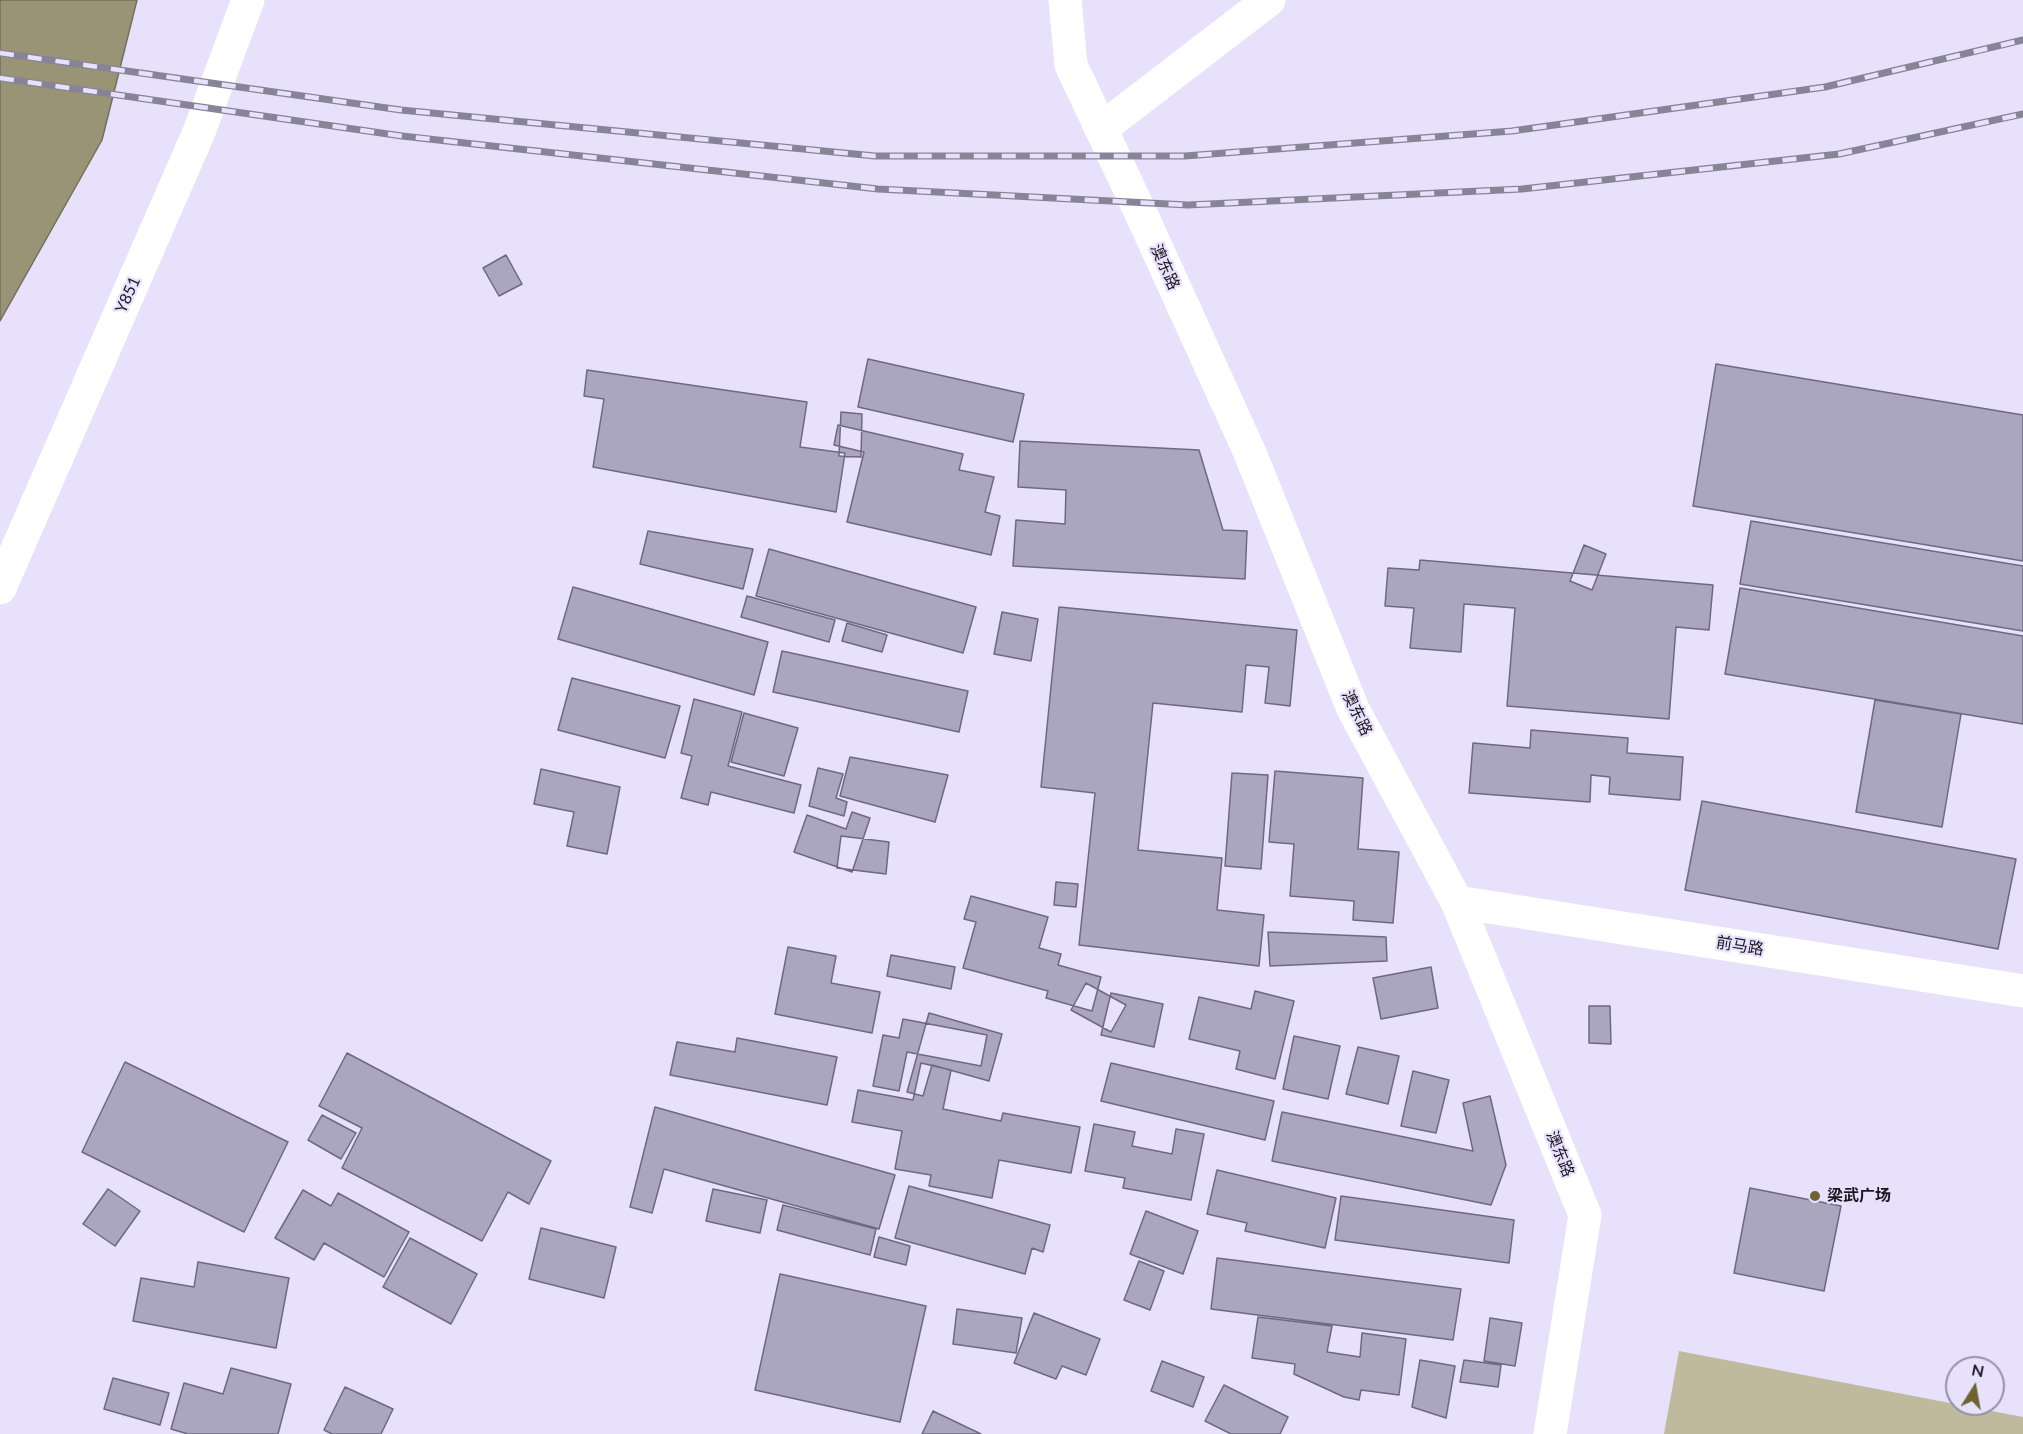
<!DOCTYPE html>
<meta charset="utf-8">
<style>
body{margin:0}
#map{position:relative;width:2023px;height:1434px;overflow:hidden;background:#e7e1fc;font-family:Lato,sans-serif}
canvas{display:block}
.north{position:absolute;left:1945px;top:1356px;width:60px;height:60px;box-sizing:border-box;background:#e7e1fc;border:2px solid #9591a4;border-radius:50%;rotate:11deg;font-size:16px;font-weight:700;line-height:24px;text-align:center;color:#1a1821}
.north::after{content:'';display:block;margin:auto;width:21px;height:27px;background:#6f6431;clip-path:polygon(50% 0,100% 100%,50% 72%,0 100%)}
</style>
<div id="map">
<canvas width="2023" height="1434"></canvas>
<div class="north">N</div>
</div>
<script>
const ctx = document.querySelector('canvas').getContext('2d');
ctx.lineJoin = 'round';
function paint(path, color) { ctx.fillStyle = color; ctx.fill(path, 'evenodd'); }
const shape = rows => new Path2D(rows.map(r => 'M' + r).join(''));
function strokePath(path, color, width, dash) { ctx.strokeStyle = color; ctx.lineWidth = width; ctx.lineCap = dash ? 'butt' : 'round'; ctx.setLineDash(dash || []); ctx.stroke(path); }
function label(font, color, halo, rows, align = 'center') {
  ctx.font = font + ' Lato,"Noto Sans SC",sans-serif'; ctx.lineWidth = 4.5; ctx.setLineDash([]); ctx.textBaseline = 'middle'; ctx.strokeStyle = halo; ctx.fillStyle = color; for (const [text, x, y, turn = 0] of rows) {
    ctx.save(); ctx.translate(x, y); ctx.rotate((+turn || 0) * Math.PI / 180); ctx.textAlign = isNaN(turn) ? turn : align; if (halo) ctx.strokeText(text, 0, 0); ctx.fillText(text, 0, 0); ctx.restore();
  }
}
const green = shape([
 [1679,1351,2023,1417,2023,1434,1664,1434]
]);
const water = shape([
 [0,0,137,0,102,140,0,321,0,0]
]);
const building = shape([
 [506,255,522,284,499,296,483,268,506,255],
 [868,359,1024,394,1013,442,858,407,868,359],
 [1716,364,2023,415,2023,561,1693,506,1716,364],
 [587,370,807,402,800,447,845,453,836,512,593,467,604,399,584,396,587,370],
 [841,412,862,414,861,457,839,456,841,412],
 [838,425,963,454,959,470,994,477,985,512,1000,516,991,555,847,522,864,452,834,445,838,425],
 [1020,441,1199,450,1223,530,1247,531,1245,579,1013,566,1016,520,1065,524,1066,490,1018,487,1020,441],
 [1751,521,2023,566,2023,631,1740,584,1751,521],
 [648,531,753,549,743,589,640,564,648,531],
 [1584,545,1606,554,1592,590,1570,581,1584,545],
 [769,549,976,607,963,653,756,596,769,549],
 [1420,560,1713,585,1709,630,1676,627,1669,719,1507,706,1515,608,1464,604,1461,652,1410,648,1414,608,1385,606,1388,568,1419,570,1420,560],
 [573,587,768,642,754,695,558,639,573,587],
 [1740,588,2023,636,2023,724,1725,674,1740,588],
 [747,596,835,620,829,642,741,617,747,596],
 [1059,607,1297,630,1290,706,1265,703,1269,667,1246,665,1242,712,1153,703,1138,850,1222,858,1217,910,1264,915,1259,966,1079,945,1095,793,1041,787,1059,607],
 [1002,612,1038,619,1031,661,994,654,1002,612],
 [847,623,887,635,882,652,842,641,847,623],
 [782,651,968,691,959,732,773,692,782,651],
 [572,678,680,706,665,758,558,730,572,678],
 [694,699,742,712,728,766,801,785,794,813,711,792,708,805,681,798,692,756,681,753,694,699],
 [1875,700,1961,714,1942,827,1856,812,1875,700],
 [744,713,798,728,784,776,731,762,744,713],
 [1531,730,1628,738,1627,753,1683,757,1680,800,1609,794,1610,777,1591,775,1590,802,1469,793,1473,743,1530,748,1531,730],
 [850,757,948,775,935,822,840,796,850,757],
 [818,768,843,774,836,798,847,802,844,816,809,806,818,768],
 [541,769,620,787,607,854,567,846,574,812,534,804,541,769],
 [1275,771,1363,778,1358,849,1399,852,1393,923,1353,920,1354,901,1290,896,1294,844,1269,842,1275,771],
 [1232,773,1268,775,1261,869,1225,866,1232,773],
 [1702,801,2016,859,1998,949,1685,890,1702,801],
 [852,812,870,818,852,872,794,852,807,815,846,829,852,812],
 [841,836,889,842,886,874,837,868,841,836],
 [1056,882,1078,884,1076,907,1054,905,1056,882],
 [971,896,1048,917,1039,948,1061,954,1058,965,1101,977,1092,1011,1046,998,1048,991,963,968,976,922,964,919,971,896],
 [1268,932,1386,937,1387,961,1270,966,1268,932],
 [788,947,836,956,831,983,880,992,872,1033,775,1014,788,947],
 [891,955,955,967,951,989,887,976,891,955],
 [1431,967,1438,1008,1381,1019,1373,978,1431,967],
 [1086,983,1126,1005,1111,1032,1071,1010,1086,983],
 [1255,991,1294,1001,1275,1079,1236,1069,1240,1051,1189,1039,1199,997,1251,1009,1255,991],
 [1111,993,1163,1004,1154,1047,1101,1035,1111,993],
 [1589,1006,1610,1006,1611,1044,1589,1043,1589,1006],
 [929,1013,1002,1034,989,1081,932,1065,923,1096,907,1092,929,1013],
 [903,1019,987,1035,981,1066,907,1052,899,1091,873,1086,883,1035,899,1038,903,1019],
 [1294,1036,1340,1046,1328,1099,1283,1089,1294,1036],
 [737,1038,837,1057,827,1105,670,1075,677,1042,735,1052,737,1038],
 [1358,1047,1399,1056,1388,1104,1346,1094,1358,1047],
 [347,1053,551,1161,529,1204,508,1192,482,1241,342,1168,362,1128,319,1106,347,1053],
 [125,1062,288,1142,244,1232,82,1152,125,1062],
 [921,1063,951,1070,943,1109,1001,1121,1003,1113,1080,1127,1071,1173,999,1160,992,1198,929,1186,931,1175,895,1169,902,1131,852,1122,858,1090,913,1100,921,1063],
 [1111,1063,1274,1101,1265,1140,1101,1101,1111,1063],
 [1413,1071,1449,1080,1436,1133,1401,1126,1413,1071],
 [1490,1096,1506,1165,1491,1205,1272,1161,1282,1112,1473,1151,1463,1103,1490,1096],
 [655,1107,895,1175,879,1229,664,1169,652,1213,630,1207,655,1107],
 [322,1115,356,1133,341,1159,308,1140,322,1115],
 [1094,1124,1135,1132,1132,1146,1172,1154,1176,1129,1204,1134,1191,1200,1123,1188,1125,1178,1085,1171,1094,1124],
 [1217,1170,1336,1198,1325,1248,1245,1231,1247,1223,1207,1214,1217,1170],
 [909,1186,1050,1225,1043,1252,1032,1248,1025,1274,895,1238,909,1186],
 [1750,1188,1841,1206,1824,1291,1734,1273,1750,1188],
 [108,1189,140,1211,115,1246,83,1224,108,1189],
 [713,1189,767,1200,760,1233,706,1221,713,1189],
 [303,1190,331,1206,338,1193,409,1232,384,1277,324,1243,314,1260,275,1238,303,1190],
 [1341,1196,1514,1220,1509,1263,1335,1240,1341,1196],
 [783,1205,876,1229,870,1255,777,1230,783,1205],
 [1146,1211,1198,1231,1183,1274,1130,1254,1146,1211],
 [541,1228,616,1247,604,1298,529,1279,541,1228],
 [879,1237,910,1246,906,1265,874,1257,879,1237],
 [410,1238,477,1274,451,1324,383,1287,410,1238],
 [1217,1258,1461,1289,1453,1340,1211,1309,1217,1258],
 [1139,1261,1164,1271,1150,1310,1124,1300,1139,1261],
 [198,1262,289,1278,276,1348,133,1321,141,1278,194,1287,198,1262],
 [780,1274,926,1306,900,1422,755,1390,780,1274],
 [957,1309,1022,1318,1016,1353,953,1344,957,1309],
 [1034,1313,1100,1339,1086,1375,1062,1366,1056,1379,1014,1363,1034,1313],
 [1258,1317,1332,1326,1327,1352,1360,1357,1362,1333,1406,1339,1399,1395,1361,1390,1359,1400,1344,1397,1294,1374,1295,1364,1252,1358,1258,1317],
 [1490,1318,1522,1323,1515,1366,1484,1361,1490,1318],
 [1420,1360,1455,1366,1446,1418,1412,1407,1420,1360],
 [1464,1360,1501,1365,1498,1387,1460,1382,1464,1360],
 [1162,1361,1204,1377,1193,1407,1151,1391,1162,1361],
 [231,1368,291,1384,278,1434,188,1434,171,1429,184,1383,223,1394,231,1368],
 [113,1378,169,1393,160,1425,104,1409,113,1378],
 [1224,1385,1288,1417,1280,1434,1231,1434,1205,1421,1224,1385],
 [345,1387,393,1409,381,1434,332,1434,324,1430,345,1387],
 [933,1411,981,1434,922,1434,933,1411]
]);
const minor = shape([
 [1065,0,1071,65,1144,220,1250,453,1353,709,1457,902,1585,1215,1550,1434],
 [1101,129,1269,0],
 [0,588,199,132,248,0],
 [1457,902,2023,991]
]);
const rail = shape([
 [0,53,401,110,875,156,1185,156,1512,131,1825,87,2023,40],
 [0,78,402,136,878,189,1188,205,1522,189,1839,154,2023,114]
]);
const markers = [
 [1815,1196,6,"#6f6431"]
];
const streetNames = [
 ["澳东路",1165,267,66],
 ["Y851",128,295,-66],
 ["澳东路",1357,713,64],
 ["前马路",1740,946,9],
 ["澳东路",1560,1154,68]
];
const poiNames = [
 ["梁武广场",1827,1196]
];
paint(green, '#bfba9e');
paint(water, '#9a9477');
strokePath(water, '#746f5d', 1.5);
paint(building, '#aba6bf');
strokePath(building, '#6e6981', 1.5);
strokePath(minor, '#fff', 33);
strokePath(rail, '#888497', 7);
strokePath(rail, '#e7e1fc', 4.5, [14]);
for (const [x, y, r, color] of markers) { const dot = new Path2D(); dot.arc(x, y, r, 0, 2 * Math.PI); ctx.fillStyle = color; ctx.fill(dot); strokePath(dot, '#e7e1fc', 2); }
label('16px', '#1a1821', '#e7e1fc', streetNames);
label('bold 16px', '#1a1821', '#e7e1fc', poiNames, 'left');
</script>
